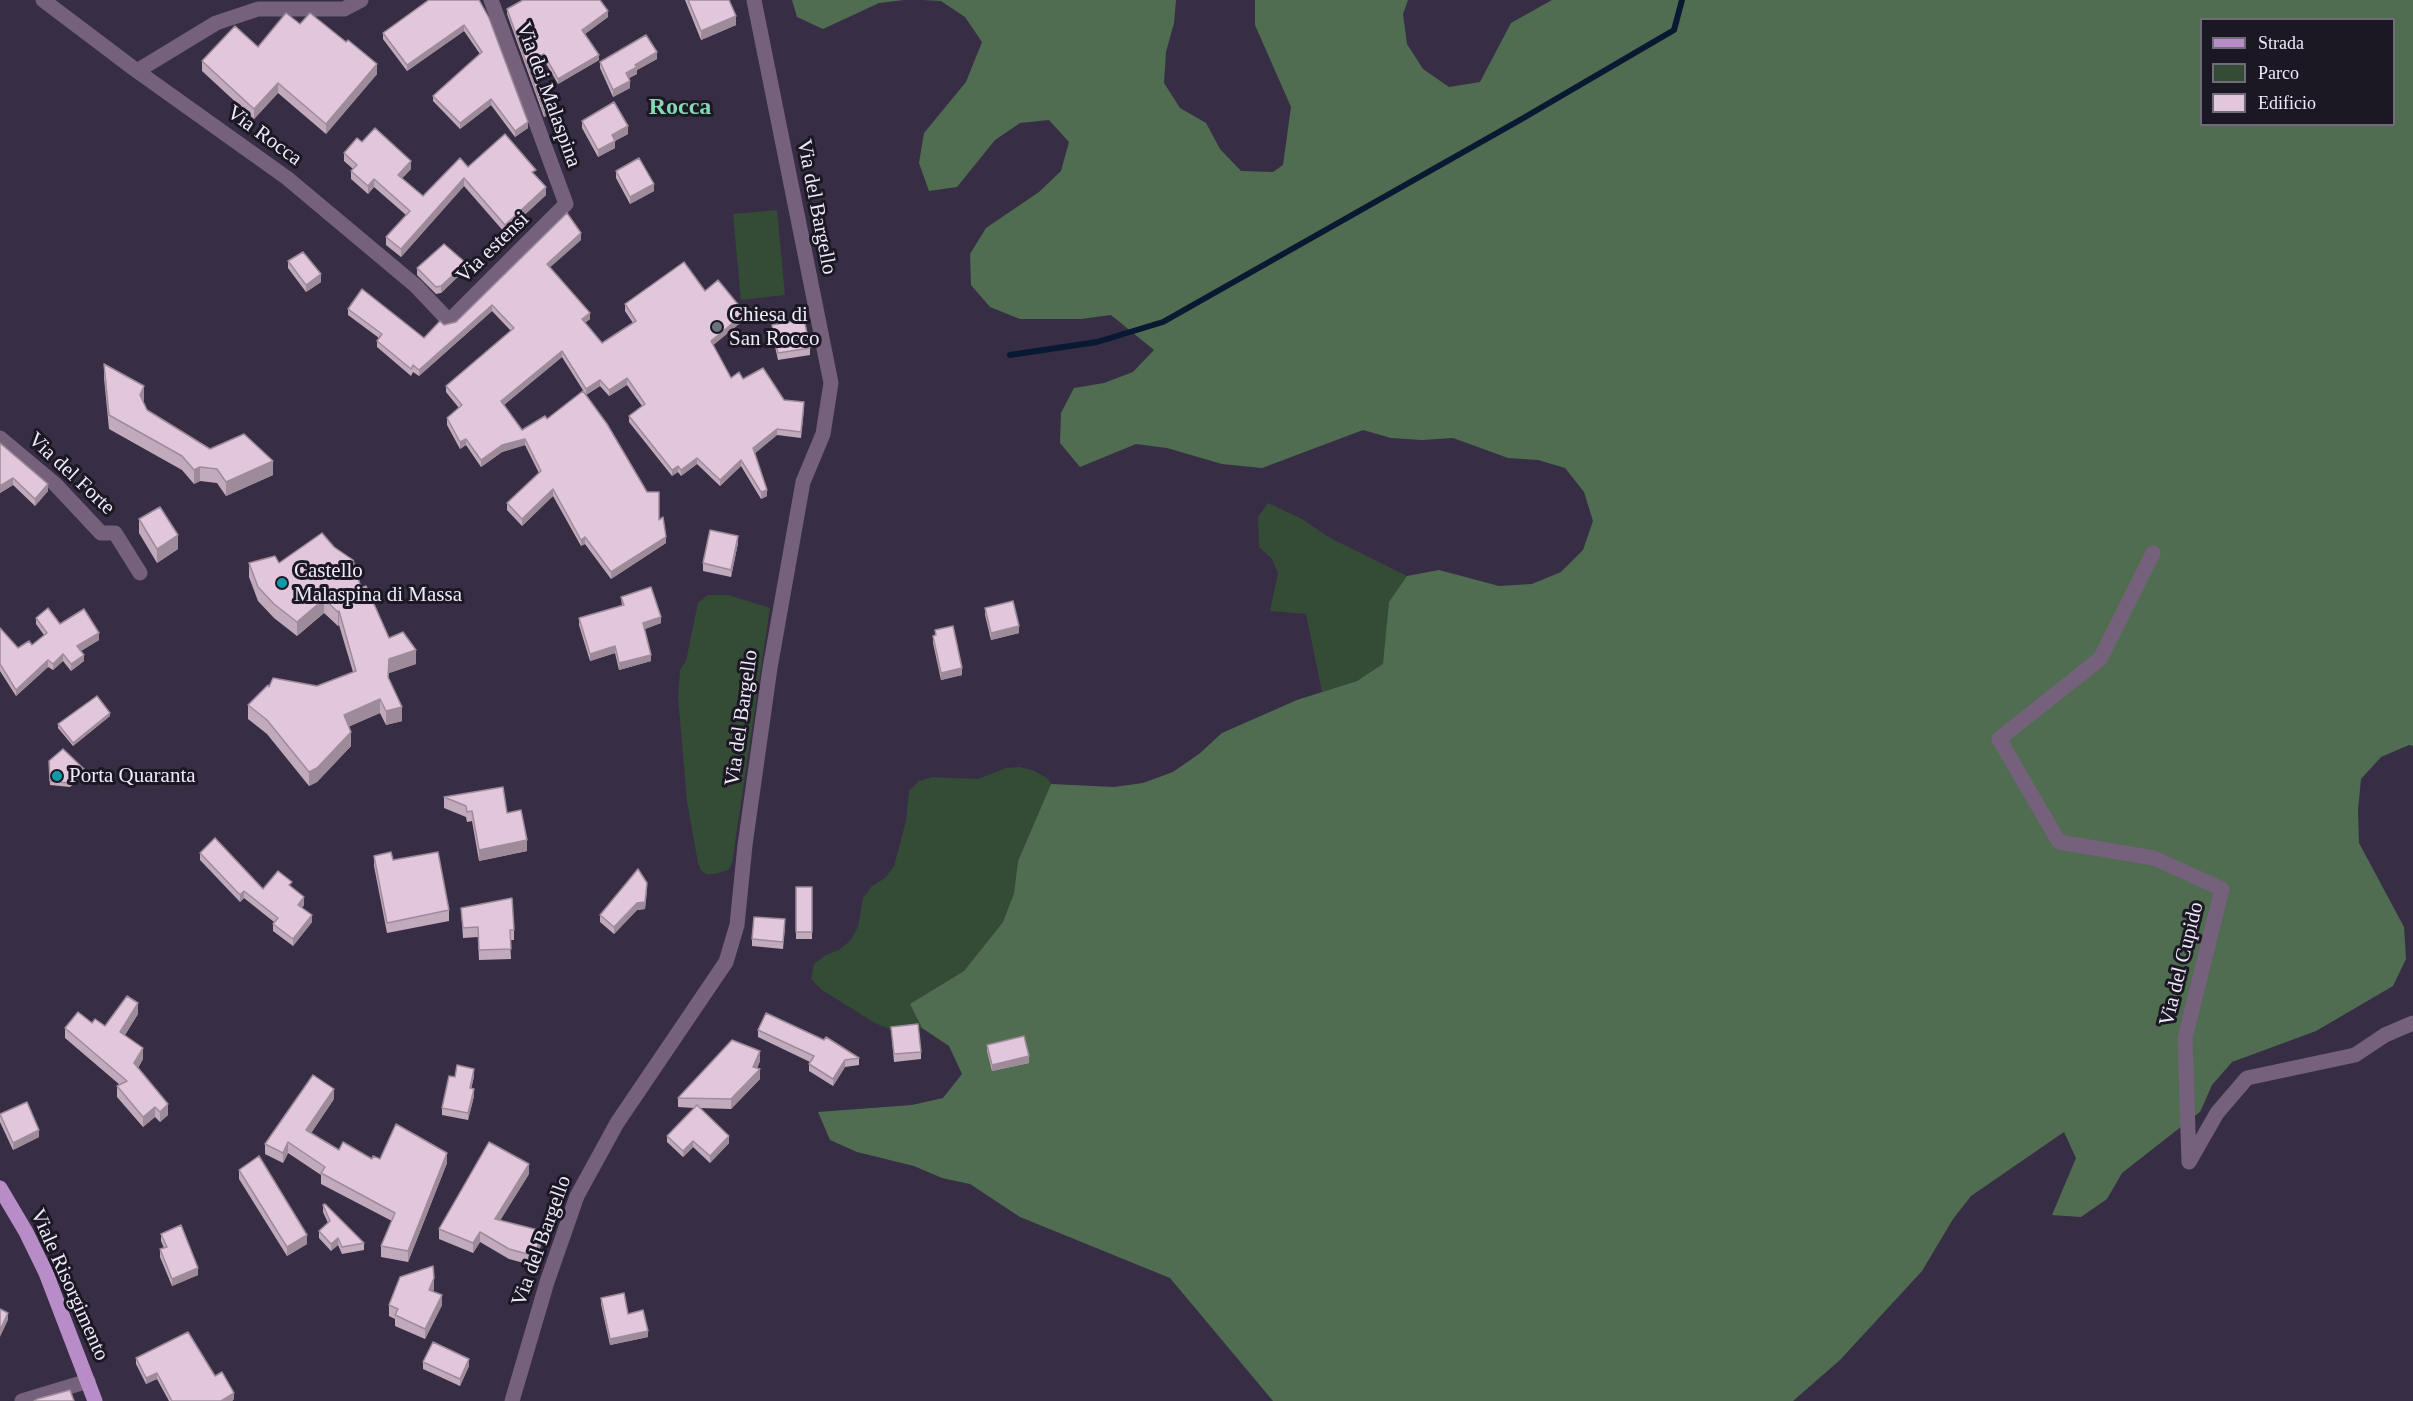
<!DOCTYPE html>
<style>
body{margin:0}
#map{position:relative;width:2413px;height:1401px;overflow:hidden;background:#372e45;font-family:Georgia,serif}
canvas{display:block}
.legend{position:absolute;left:2200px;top:18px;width:195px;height:108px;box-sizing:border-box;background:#1c1823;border:2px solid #706c79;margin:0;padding:8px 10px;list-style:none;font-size:18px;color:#efe9f9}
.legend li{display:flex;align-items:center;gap:12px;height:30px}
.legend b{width:30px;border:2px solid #706c79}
</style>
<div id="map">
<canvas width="2413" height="1401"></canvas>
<ul class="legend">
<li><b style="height:8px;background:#b78cc7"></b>Strada</li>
<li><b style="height:16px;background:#344b36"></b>Parco</li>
<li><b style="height:16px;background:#e2c6dc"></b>Edificio</li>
</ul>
</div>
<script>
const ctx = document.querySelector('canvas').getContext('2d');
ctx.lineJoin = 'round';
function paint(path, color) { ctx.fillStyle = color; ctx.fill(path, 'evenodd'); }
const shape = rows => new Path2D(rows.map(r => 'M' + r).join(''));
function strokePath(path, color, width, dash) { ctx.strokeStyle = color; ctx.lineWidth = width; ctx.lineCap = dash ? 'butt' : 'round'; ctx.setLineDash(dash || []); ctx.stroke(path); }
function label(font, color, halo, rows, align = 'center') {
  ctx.font = font + ' Georgia,serif'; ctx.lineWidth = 6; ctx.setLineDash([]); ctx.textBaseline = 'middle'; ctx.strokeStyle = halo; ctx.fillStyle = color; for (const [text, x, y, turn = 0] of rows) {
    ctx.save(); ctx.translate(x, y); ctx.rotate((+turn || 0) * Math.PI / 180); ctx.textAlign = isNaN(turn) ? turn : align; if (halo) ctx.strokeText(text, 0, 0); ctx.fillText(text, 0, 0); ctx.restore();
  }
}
const green = shape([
 [777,210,785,295,741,300,733,214],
 [1268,503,1302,519,1330,538,1407,576,1389,603,1384,664,1357,681,1322,692,1306,614,1270,611,1278,573,1272,559,1259,547,1258,517],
 [708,595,728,595,770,608,732,863,728,870,715,874,706,874,701,870,698,863,687,801,678,697,680,670,686,661,698,603],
 [1020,767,1034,771,1047,778,1051,784,1018,861,1014,893,1003,922,964,971,911,1004,922,1028,891,1030,875,1023,822,990,811,979,814,964,826,955,839,950,851,940,858,927,863,898,872,886,885,878,894,866,906,821,909,791,919,781,933,777,978,779,1006,768]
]);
const forest = shape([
 [792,0,904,0,879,3,823,29,797,17],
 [923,0,1176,0,1174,23,1166,52,1164,83,1180,108,1206,123,1220,149,1241,171,1273,172,1283,165,1291,107,1255,25,1255,0,1408,0,1403,14,1407,44,1423,69,1449,87,1480,82,1511,23,1552,0,2413,0,2413,746,2409,745,2381,757,2361,779,2358,810,2359,843,2404,927,2406,959,2393,986,2316,1031,2232,1062,2212,1085,2200,1112,2122,1173,2107,1199,2081,1217,2052,1215,2076,1158,2064,1132,1971,1196,1953,1219,1922,1271,1840,1360,1793,1401,1273,1401,1170,1278,1020,1217,970,1184,942,1178,914,1166,857,1152,830,1140,818,1112,912,1105,943,1098,962,1074,949,1046,922,1028,910,1004,964,971,1003,922,1014,893,1018,861,1051,784,1114,787,1143,783,1173,772,1199,754,1222,733,1297,700,1357,681,1383,664,1389,602,1407,576,1439,570,1499,586,1532,584,1561,572,1583,550,1593,521,1584,492,1565,468,1538,460,1508,458,1453,438,1422,440,1391,438,1363,430,1262,468,1222,464,1167,448,1136,444,1080,467,1060,443,1061,413,1074,388,1104,383,1133,372,1154,350,1111,315,1081,319,1020,319,990,307,971,285,970,254,986,228,1039,192,1061,171,1069,142,1049,120,1020,123,995,140,957,187,929,191,919,163,924,133,966,82,982,42,965,17,941,1],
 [2202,20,2394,20,2394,124,2202,124]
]);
const stream = shape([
 [1010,355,1097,342,1163,322,1520,120,1674,30,1682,0]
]);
const minor = shape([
 [43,0,137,71,287,178,416,286,449,321,566,204,491,0],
 [137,71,216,23,258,9,344,9,361,0],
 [0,438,55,484,101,533,115,533,140,573],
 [2153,553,2100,659,1999,739,2059,842,2154,858,2222,889,2185,1038,2189,1162,2217,1113,2247,1078,2355,1055,2385,1035,2413,1023],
 [22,1401,88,1381],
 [512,1401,547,1282,577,1196,617,1123,726,962,737,925,745,845,770,668,803,482,823,434,831,383,754,0]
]);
const major = shape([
 [0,1188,26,1232,46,1273,95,1401]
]);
const wall = shape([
 [428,0,479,0,528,128,515,137,491,105,460,129,433,101,433,96,480,54,464,31,407,71,383,39,383,33],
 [685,0,729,0,736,25,701,40],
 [507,9,608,17,585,34,599,60,558,84,544,60,531,66,548,115,544,117,507,14],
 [300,24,377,74,326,134,278,93,254,119,202,71,202,61,258,47],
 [657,59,637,70,637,74,629,78,630,88,613,97,600,68,600,62],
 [582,121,628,134,615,141,615,148,598,157,582,128],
 [362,142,411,169,402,178,423,196,468,167,536,176,546,195,505,233,464,186,401,257,386,245,386,237,406,215,374,187,368,194,351,179,351,171,353,169,344,161,344,153],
 [616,171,654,191,630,204,616,178],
 [581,240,550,267,590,319,585,323,602,343,633,323,625,311,625,304,705,291,745,319,713,345,731,378,743,379,784,400,804,408,801,438,777,435,755,453,767,496,761,499,741,466,720,486,697,464,681,476,678,472,672,476,629,422,629,416,642,406,627,385,609,396,600,386,586,395,562,357,504,405,522,430,547,419,659,520,666,543,611,579,585,544,581,546,553,496,522,526,507,510,507,503,539,473,525,445,502,452,481,467,466,445,460,449,447,425,447,418,459,408,446,392,446,386,511,331,492,311,419,376,413,372,411,376,377,347,377,341,379,338,348,315,348,309,424,338,444,325,456,322],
 [288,261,321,282,306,292,288,268],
 [417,268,466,269,441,293,436,294,417,275],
 [772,325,810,348,810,355,778,360,772,333],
 [104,364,144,400,143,401,147,410,210,449,273,475,226,496,217,483,200,481,194,484,182,470,109,429,104,378],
 [0,443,48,491,35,506,13,485,0,493],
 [139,519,178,549,157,563,139,533],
 [738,543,731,577,703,571,703,563],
 [249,563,279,563,361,588,389,638,416,664,389,673,389,680,402,721,386,725,380,713,349,726,351,746,317,782,309,786,267,734,248,719,248,705,269,687,317,686,353,672,339,625,338,626,324,613,297,636,274,618,258,601,249,577],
 [621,597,661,623,644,629,651,661,619,670,615,653,590,661,579,625,579,618,622,606],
 [985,608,1019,633,991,640,985,615],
 [36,618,60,624,99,640,81,651,84,661,71,671,63,661,53,670,48,667,16,696,0,671,0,628,18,648,32,645,44,635,36,624],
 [935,630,962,675,941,680,933,643,933,636,935,635],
 [110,716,73,746,58,728,58,724],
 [49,761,84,773,70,787,50,785],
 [444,797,507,813,527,851,479,861,472,821,467,822,466,817,444,808],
 [200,853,263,889,292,888,304,905,302,908,312,922,293,946,273,931,273,924,274,922,244,898,240,902,200,860],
 [374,856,393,860,449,910,449,921,387,933,374,866],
 [796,887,812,887,812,939,796,939],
 [647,891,645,909,637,910,614,934,600,922,600,915],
 [461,908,514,930,514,940,510,940,511,959,479,960,478,937,463,938],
 [785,926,783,949,752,946,752,939],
 [138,1014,125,1035,143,1059,138,1068,168,1115,160,1122,155,1117,143,1127,117,1097,117,1086,120,1085,65,1038,65,1028,92,1023,105,1026],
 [891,1027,921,1052,921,1059,894,1062],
 [758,1030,859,1058,859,1065,845,1067,833,1086,809,1071,809,1064,810,1062,758,1037],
 [987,1045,1029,1063,992,1071,987,1051],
 [760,1061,757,1068,760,1079,731,1109,699,1108,729,1143,710,1163,693,1147,683,1157,667,1142,667,1136,694,1108,678,1107,678,1098],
 [474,1076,471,1089,474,1096,468,1120,442,1115,442,1108,455,1077],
 [334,1099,311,1133,339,1150,372,1159,380,1159,447,1163,408,1262,381,1257,381,1246,392,1221,321,1184,321,1175,288,1153,283,1163,265,1154,265,1144],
 [0,1114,39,1137,13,1150,0,1122],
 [239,1170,307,1244,287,1256,239,1179],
 [529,1174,500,1220,542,1241,535,1266,509,1259,480,1242,473,1253,439,1239,439,1229],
 [323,1205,364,1243,364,1250,342,1254,338,1245,331,1251,319,1238,319,1231,328,1223,323,1212],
 [161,1234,198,1275,172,1286,160,1257,160,1249,164,1248,161,1241],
 [434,1289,433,1291,442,1305,425,1339,395,1326,395,1319,389,1316,389,1305],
 [601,1298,628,1314,648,1337,610,1345,601,1304],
 [136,1358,215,1376,234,1399,232,1401,169,1401,157,1379,146,1384,136,1364],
 [423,1362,469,1366,460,1386,423,1369]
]);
const shadedWall = shape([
 [608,11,608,17,582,36,582,30],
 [736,16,736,25,701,40,701,31],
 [464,25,464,31,407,71,407,65],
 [657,52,657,59,637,70,637,74,626,80,626,73,635,65],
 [544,54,544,60,529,67,529,61],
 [599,55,599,60,558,84,558,79],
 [377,64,377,74,326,134,326,124],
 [630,81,630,88,613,97,613,90],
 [278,83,278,93,254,119,254,109],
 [491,99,491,105,460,129,460,123],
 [548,109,548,115,544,117,544,112],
 [528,122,528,128,515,137,515,131],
 [628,126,628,134,615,141,615,148,598,157,598,150,612,135],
 [411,161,411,169,398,183,398,175],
 [464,178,464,186,401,257,401,249],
 [374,179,374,187,368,194,368,186],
 [654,184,654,191,630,204,630,197],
 [546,187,546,195,505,233,505,225],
 [581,233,581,240,547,270,547,264],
 [466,263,466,269,441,293,441,286],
 [321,274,321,282,306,292,306,285],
 [492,305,492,311,419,376,419,370],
 [590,313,590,319,582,325,582,319],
 [745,313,745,319,711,347,711,341],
 [562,351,562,357,501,407,501,401],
 [627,378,627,385,609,396,609,390],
 [600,380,600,386,586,395,586,389],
 [144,386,144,400,140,409,140,395],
 [777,429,777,435,753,455,753,448],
 [466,439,466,445,460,449,460,442],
 [525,439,525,445,502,452,481,467,481,460,502,445],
 [697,458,697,464,681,476,681,470],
 [741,460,741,466,720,486,720,480],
 [273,461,273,475,226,496,226,482],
 [678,466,678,472,672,476,672,470],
 [200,467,200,481,194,484,194,470],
 [13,478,13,485,0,493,0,486],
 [48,484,48,491,35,506,35,499],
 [553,489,553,496,522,526,522,519],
 [767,490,767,496,761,499,761,492],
 [178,535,178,549,157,563,157,549],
 [738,536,738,543,731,577,731,570],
 [585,537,585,544,581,546,581,540],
 [666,537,666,543,611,579,611,572],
 [324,599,324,613,297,636,297,622],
 [339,611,339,625,338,626,338,612],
 [661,617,661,623,643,630,643,623],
 [1019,626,1019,633,991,640,991,633],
 [99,633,99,640,77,653,77,646],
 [615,646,615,653,590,661,590,654],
 [416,650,416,664,389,673,388,691,388,677,389,659],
 [63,654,63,661,53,670,53,664],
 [84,655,84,661,71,671,71,664],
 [651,655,651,661,619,670,619,663],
 [48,660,48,667,16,696,16,690],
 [962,668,962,675,941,680,941,673],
 [380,699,380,713,344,729,344,715],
 [402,707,402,721,386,725,386,711],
 [110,713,110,716,73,746,73,743],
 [351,732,351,746,317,782,309,786,309,772],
 [84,769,84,773,70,787,70,783],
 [527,840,527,851,479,861,479,850],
 [647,883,645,909,637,910,614,934,614,927],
 [244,891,244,898,240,902,240,895],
 [304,897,304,905,298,912,298,905],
 [312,915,312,922,293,946,293,939],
 [138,1003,138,1014,120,1042,120,1032],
 [143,1048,143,1059,134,1074,134,1063],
 [760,1051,760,1061,754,1076,760,1069,760,1079,731,1109,731,1099,753,1067],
 [1029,1056,1029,1063,992,1071,992,1065],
 [845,1060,845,1067,833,1086,833,1079],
 [474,1069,474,1076,470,1095,470,1088],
 [334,1089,334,1099,306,1141,306,1130],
 [474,1089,474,1096,468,1120,468,1113],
 [168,1104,168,1115,160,1122,160,1112],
 [155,1107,155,1117,143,1127,143,1117],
 [39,1130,39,1137,13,1150,13,1143],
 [729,1136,729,1143,710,1163,710,1156],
 [693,1141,693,1147,683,1157,683,1151],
 [288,1142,288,1153,283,1163,283,1153],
 [447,1153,447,1163,408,1262,408,1251],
 [529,1164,529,1174,495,1229,495,1219],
 [542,1231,542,1241,535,1266,535,1256],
 [480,1232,480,1242,473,1253,473,1243],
 [307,1235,307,1244,287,1256,287,1247],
 [338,1238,338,1245,331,1251,331,1244],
 [198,1268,198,1275,172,1286,172,1279],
 [434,1278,434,1289,429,1301,429,1290],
 [442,1295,442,1305,425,1339,425,1329],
 [8,1313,8,1320,0,1337,0,1330],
 [648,1331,648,1337,610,1345,610,1339],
 [469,1359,469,1366,460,1386,460,1379],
 [157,1373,157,1379,146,1384,146,1378],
 [234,1393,234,1399,232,1401,221,1401]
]);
const building = shape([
 [429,0,479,0,489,18,528,122,515,131,491,99,460,123,433,96,482,52,464,25,407,65,383,33,429,0],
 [523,0,600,0,608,11,582,30,599,55,558,79,544,54,529,61,548,109,544,112,507,9,523,0],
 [688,0,729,0,736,16,701,31,688,0],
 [286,13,300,24,310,13,346,42,348,40,377,64,326,124,278,83,254,109,202,61,235,26,258,47,286,13],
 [646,35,657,52,635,65,637,67,626,73,630,81,613,90,600,62,646,35],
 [614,102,628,126,612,135,615,141,598,150,582,121,614,102],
 [375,128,411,161,398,175,423,196,460,158,468,167,505,134,536,170,532,172,546,187,505,225,464,178,401,249,386,237,410,211,374,179,368,186,351,171,357,165,344,153,357,138,362,142,375,128],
 [639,158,654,184,630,197,616,171,639,158],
 [567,213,581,233,547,264,590,313,582,319,602,343,636,321,625,304,684,262,705,291,718,280,745,313,711,341,731,378,739,372,743,379,763,368,784,400,804,402,801,432,777,429,753,448,767,490,761,492,741,460,720,480,697,458,681,470,678,466,672,470,629,416,645,404,627,378,609,390,600,380,586,389,562,351,501,401,522,430,545,416,547,419,583,391,607,424,647,492,659,492,659,520,663,517,666,537,611,572,585,537,581,540,553,489,522,519,507,503,541,471,525,439,502,445,481,460,466,439,460,442,447,418,462,405,446,386,514,328,492,305,419,370,413,365,411,369,377,341,382,334,348,309,362,289,424,338,440,321,444,325,456,322,567,213],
 [444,244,466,263,441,286,436,287,417,268,444,244],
 [303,252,321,274,306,285,288,261,303,252],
 [804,319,810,348,778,353,772,325,804,319],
 [104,364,144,386,140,395,147,410,210,449,244,434,273,461,226,482,217,469,200,467,194,470,182,456,109,415,104,364],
 [0,443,48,484,35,499,13,478,0,486,0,443],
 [160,507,178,535,157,549,139,519,160,507],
 [710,530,738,536,731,570,703,563,710,530],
 [322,533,334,547,353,560,361,588,366,586,389,638,403,632,416,650,389,659,388,677,402,707,386,711,380,699,344,715,351,732,317,768,309,772,267,720,248,705,268,685,269,687,273,678,317,686,356,671,339,611,338,612,324,599,297,622,274,604,258,587,249,563,275,556,279,563,322,533],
 [651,587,661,617,643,623,651,655,619,663,615,646,590,654,579,618,624,605,621,597,651,587],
 [1013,601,1019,626,991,633,985,608,1013,601],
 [48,608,60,624,84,609,99,633,77,646,84,655,71,664,63,654,53,664,48,660,16,690,0,664,0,628,18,648,29,641,32,645,47,633,36,618,48,608],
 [953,626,962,668,941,673,933,636,936,635,935,630,953,626],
 [97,696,110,713,73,743,58,724,97,696],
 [63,749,84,769,70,783,50,781,49,761,63,749],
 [503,787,507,813,521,810,527,840,479,850,472,811,467,812,466,806,444,797,503,787],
 [215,838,263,889,278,871,292,882,289,885,304,897,298,905,312,915,293,939,273,924,278,918,244,891,240,895,200,853,215,838],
 [391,852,393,860,438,852,449,910,387,923,374,856,391,852],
 [638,869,647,883,645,902,637,903,614,927,600,915,638,869],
 [796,887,812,887,812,932,796,932,796,887],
 [512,898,514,930,510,930,511,949,479,950,478,927,463,928,461,908,512,898],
 [754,917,785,919,783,942,752,939,754,917],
 [127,996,138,1003,120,1032,143,1048,134,1063,168,1104,160,1112,155,1107,143,1117,117,1086,127,1081,65,1028,78,1012,92,1023,95,1019,105,1026,127,996],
 [766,1013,824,1040,826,1037,859,1058,845,1060,833,1079,809,1064,814,1056,758,1030,766,1013],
 [918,1024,921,1052,894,1054,891,1027,918,1024],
 [1024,1036,1029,1056,992,1065,987,1045,1024,1036],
 [732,1040,760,1051,753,1067,760,1069,731,1099,678,1098,732,1040],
 [457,1065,474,1069,470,1088,474,1089,468,1113,442,1108,449,1076,455,1077,457,1065],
 [313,1075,334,1089,306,1130,339,1150,343,1142,372,1159,373,1156,380,1159,396,1124,447,1153,408,1251,381,1246,395,1213,321,1173,325,1167,288,1142,283,1153,265,1144,313,1075],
 [27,1102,39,1130,13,1143,0,1114,27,1102],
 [697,1105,729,1136,710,1156,693,1141,683,1151,667,1136,697,1105],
 [489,1142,529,1164,495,1219,542,1231,535,1256,509,1249,480,1232,473,1243,439,1229,489,1142],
 [259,1156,307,1235,287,1247,239,1170,259,1156],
 [325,1204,364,1243,342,1247,338,1238,331,1244,319,1231,330,1221,323,1205,325,1204],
 [181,1225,198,1268,172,1279,160,1249,167,1247,161,1234,181,1225],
 [433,1266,434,1278,429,1290,442,1295,425,1329,395,1315,398,1309,389,1305,400,1277,433,1266],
 [624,1293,628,1314,643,1310,648,1331,610,1339,601,1298,624,1293],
 [0,1309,8,1313,0,1330,0,1309],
 [188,1332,215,1376,222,1372,234,1393,221,1401,172,1401,157,1373,146,1378,136,1358,188,1332],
 [433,1342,469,1359,460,1379,423,1362,433,1342],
 [70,1390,74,1401,34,1401,37,1399,70,1390]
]);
const markers = [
 [717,327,6,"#6b7280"],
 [282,583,6,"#0f9aa8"],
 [57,776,6,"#0f9aa8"]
];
const streetNames = [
 ["Via dei Malaspina",548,95,70],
 ["Via Rocca",264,136,36],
 ["Via del Bargello",816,207,79],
 ["Via estensi",493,248,-44],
 ["Via del Forte",71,474,43],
 ["Via del Bargello",742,718,-82],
 ["Via del Cupido",2182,964,-76],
 ["Via del Bargello",542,1241,-70],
 ["Viale Risorgimento",69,1285,66]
];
const poiNames = [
 ["Chiesa di",729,315],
 ["San Rocco",729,339],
 ["Castello",294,571],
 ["Malaspina di Massa",294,595],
 ["Porta Quaranta",69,776]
];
const quarterNames = [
 ["Rocca",680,108]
];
paint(green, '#344b36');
paint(forest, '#506d52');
strokePath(stream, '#0a1932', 6);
strokePath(minor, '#76617d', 15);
strokePath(major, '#b78cc7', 15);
paint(wall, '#c2aabd');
paint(shadedWall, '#9e8b9a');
paint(building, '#e2c6dc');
strokePath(building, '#9e8b9a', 1.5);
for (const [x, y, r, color] of markers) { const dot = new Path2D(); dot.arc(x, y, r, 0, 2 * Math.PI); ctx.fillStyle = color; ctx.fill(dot); strokePath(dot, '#1c1823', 2); }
label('21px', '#efe9f9', '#1c1823', streetNames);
label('21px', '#efe9f9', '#1c1823', poiNames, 'left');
label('bold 24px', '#83d9b3', '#1c1823', quarterNames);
</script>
